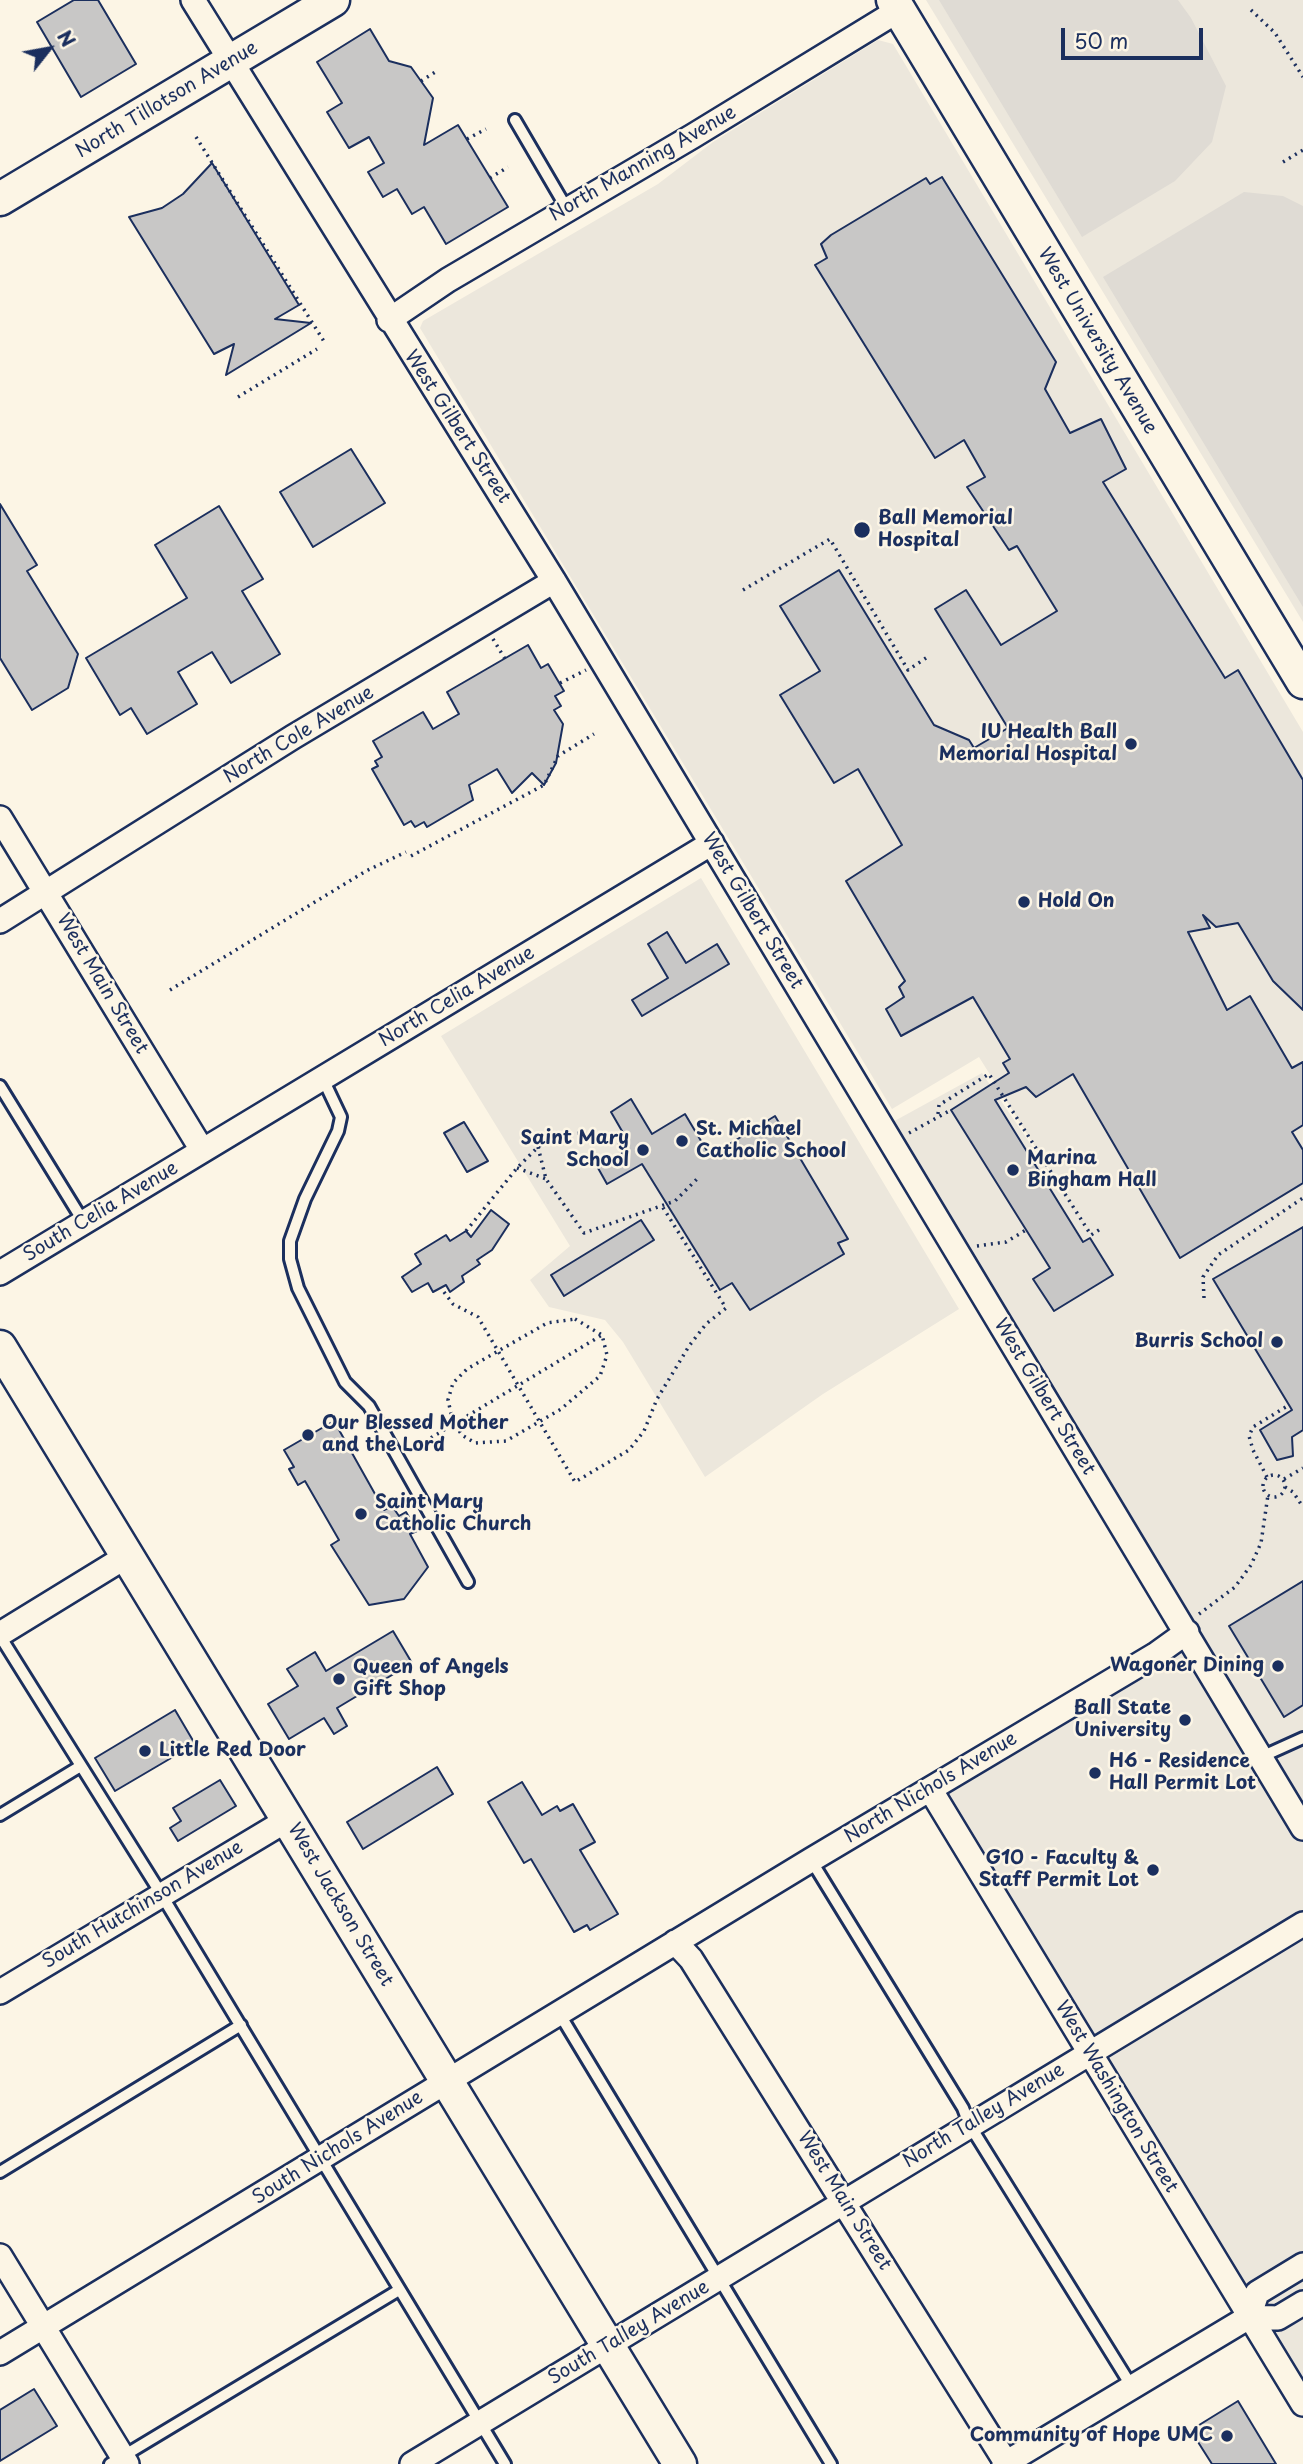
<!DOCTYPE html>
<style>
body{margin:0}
#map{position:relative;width:1303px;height:2464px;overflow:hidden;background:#fcf5e5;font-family:"Playpen Sans",sans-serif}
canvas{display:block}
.north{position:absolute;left:14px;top:14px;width:70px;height:70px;-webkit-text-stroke:5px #fcf5e5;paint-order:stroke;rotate:59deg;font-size:19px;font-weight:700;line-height:28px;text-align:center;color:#1b2f5e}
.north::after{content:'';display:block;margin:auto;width:24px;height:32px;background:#1b2f5e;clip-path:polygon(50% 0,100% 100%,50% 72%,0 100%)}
.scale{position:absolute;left:1061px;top:28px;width:142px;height:32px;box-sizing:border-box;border:4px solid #1b2f5e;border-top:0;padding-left:9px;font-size:21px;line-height:24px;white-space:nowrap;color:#1b2f5e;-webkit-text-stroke:5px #fcf5e5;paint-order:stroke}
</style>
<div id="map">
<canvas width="1303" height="2464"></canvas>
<div class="north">N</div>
<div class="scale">50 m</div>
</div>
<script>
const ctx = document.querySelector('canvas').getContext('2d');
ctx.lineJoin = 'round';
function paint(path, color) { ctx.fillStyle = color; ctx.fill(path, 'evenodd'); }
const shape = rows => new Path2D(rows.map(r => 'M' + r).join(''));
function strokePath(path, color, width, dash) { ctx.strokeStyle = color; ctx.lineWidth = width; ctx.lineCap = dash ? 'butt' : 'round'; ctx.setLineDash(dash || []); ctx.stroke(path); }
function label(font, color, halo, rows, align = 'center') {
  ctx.font = font + ' "Playpen Sans",sans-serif'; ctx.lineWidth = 5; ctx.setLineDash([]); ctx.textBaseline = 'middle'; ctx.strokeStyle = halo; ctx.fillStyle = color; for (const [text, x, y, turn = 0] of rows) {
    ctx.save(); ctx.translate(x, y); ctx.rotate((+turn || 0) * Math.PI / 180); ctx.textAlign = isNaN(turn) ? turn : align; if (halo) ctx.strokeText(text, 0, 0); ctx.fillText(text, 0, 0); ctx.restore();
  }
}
const built = shape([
 [926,0,1303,0,1303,622],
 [878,40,893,44,1303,732,1303,1187,1300,1190,1303,1188,1303,2386,946,1791,1186,1648,889,1124,982,1073,1064,1193,979,1057,892,1109,420,328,423,321,658,184,713,142],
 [701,878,959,1309,823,1394,705,1477,623,1342,605,1320,549,1307,530,1280,570,1246,441,1036]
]);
const green = shape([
 [939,0,1178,0,1191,18,1226,86,1212,142,1175,181,1082,237],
 [1244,192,1283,196,1303,206,1303,607,1103,277]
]);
const building = shape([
 [74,0,98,0,136,64,81,97,37,22,74,0],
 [370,29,389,61,411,67,433,98,424,145,458,125,508,207,446,244,424,207,412,214,397,189,383,197,368,172,384,163,369,137,349,148,327,112,342,103,317,62,370,29],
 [212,163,299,305,275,319,311,323,226,375,234,344,214,354,129,217,162,208,183,194,212,163],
 [942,177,1056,362,1045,389,1070,433,1101,419,1126,469,1103,482,1225,678,1238,670,1303,780,1303,1010,1273,981,1238,923,1216,927,1203,915,1210,928,1188,932,1227,1010,1250,996,1292,1068,1303,1062,1303,1125,1292,1132,1303,1150,1303,1183,1180,1258,1073,1074,1036,1097,1026,1087,995,1100,1083,1242,1090,1238,1113,1275,1054,1311,1033,1279,1050,1268,951,1110,1009,1073,1003,1063,1010,1059,973,997,901,1036,886,1009,904,997,899,987,905,981,846,881,902,845,858,769,834,783,780,695,820,671,780,606,839,570,934,725,969,740,974,748,1008,728,935,609,966,590,1001,645,1057,611,1017,546,1009,550,967,487,985,477,964,440,935,458,815,265,827,258,821,244,831,235,926,178,930,184,942,177],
 [351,449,385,503,313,547,280,492,351,449],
 [0,504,37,565,27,571,78,654,68,688,32,710,0,658,0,504],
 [219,506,263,579,242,591,280,654,231,683,212,652,178,672,197,704,147,734,131,708,120,715,86,658,187,598,155,545,219,506],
 [528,645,541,668,548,664,564,691,555,696,561,706,554,710,563,724,556,763,544,785,532,773,512,793,497,769,469,785,473,800,427,827,424,822,415,827,411,821,404,825,372,769,378,766,375,761,382,757,373,741,423,712,433,729,459,714,447,692,528,645],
 [667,932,686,963,717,944,729,964,642,1016,632,1000,668,978,648,944,667,932],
 [631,1099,652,1134,685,1114,710,1156,775,1116,848,1239,838,1243,844,1254,750,1310,732,1283,720,1290,642,1164,607,1184,598,1168,622,1154,626,1138,611,1112,631,1099],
 [464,1122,488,1161,467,1172,444,1133,464,1122],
 [491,1210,509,1224,492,1250,477,1260,480,1264,462,1276,464,1282,450,1292,446,1285,433,1292,428,1283,412,1292,402,1277,421,1264,415,1254,446,1235,450,1241,466,1231,471,1237,491,1210],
 [641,1220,654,1240,564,1296,551,1275,641,1220],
 [1303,1227,1303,1430,1292,1437,1293,1456,1277,1460,1260,1430,1292,1410,1213,1279,1303,1227],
 [334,1421,384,1510,392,1506,399,1516,406,1512,417,1531,410,1534,428,1567,404,1599,369,1605,331,1545,339,1540,305,1481,298,1485,289,1469,294,1467,284,1450,334,1421],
 [1303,1581,1303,1705,1284,1717,1229,1626,1303,1581],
 [393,1631,412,1663,337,1708,347,1726,334,1734,324,1718,289,1739,268,1704,298,1686,287,1669,315,1652,326,1671,393,1631],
 [175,1710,195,1744,115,1791,95,1758,175,1710],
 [437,1767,453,1794,363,1849,347,1822,437,1767],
 [220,1780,236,1806,178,1841,170,1828,181,1821,173,1808,220,1780],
 [522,1782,542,1815,557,1806,560,1811,573,1804,595,1842,580,1850,618,1914,590,1930,587,1925,574,1932,531,1859,524,1863,488,1802,522,1782],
 [34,2389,57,2426,0,2461,0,2410,34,2389],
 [1238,2401,1276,2464,1212,2464,1198,2442,1191,2430,1238,2401]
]);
const path = shape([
 [1251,10,1275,33,1303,77],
 [421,81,437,71],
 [196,137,325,343],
 [467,139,486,129],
 [1283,162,1303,150],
 [490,178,508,167],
 [238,397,317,349],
 [743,590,830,539,908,670,929,656],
 [493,639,505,659],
 [560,683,586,670],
 [411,856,544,785,558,756,594,734],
 [170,990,366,871,406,852],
 [938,1114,939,1105,989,1074,1091,1235,1102,1228],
 [909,1133,951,1110],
 [538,1147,546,1179,584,1233,675,1201,697,1179],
 [517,1168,546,1179],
 [466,1231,517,1168,538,1147,558,1134,584,1133,624,1145],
 [977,1246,1006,1242,1026,1230],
 [444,1292,453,1304,478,1317,575,1482,629,1450,644,1431,657,1399,689,1346,706,1324,726,1308,662,1206],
 [1204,1298,1203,1277,1218,1255,1303,1198],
 [575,1319,602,1335,607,1355,600,1376,561,1409,506,1441,475,1443,462,1435,453,1422,448,1400,453,1383,467,1369,547,1323,575,1319],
 [419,1445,602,1335],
 '1263 1486a11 11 0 1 1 22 0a11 11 0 1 1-22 0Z',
 [1267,1477,1253,1450,1249,1436,1253,1427,1289,1405],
 [1284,1479,1303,1468],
 [1285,1487,1293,1492,1303,1507],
 [1199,1614,1235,1587,1251,1565,1261,1543,1268,1495]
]);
const lane = shape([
 [515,120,567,209],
 [323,1079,341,1117,338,1131,305,1199,290,1241,290,1259,298,1288,345,1382,369,1406,468,1582],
 [0,1086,83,1221],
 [0,1636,155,1884,505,2464],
 [1261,1757,1303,1738],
 [0,1815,79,1767],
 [811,1860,963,2108,969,2124,1132,2387],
 [559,2013,831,2464],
 [0,2172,241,2025],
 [110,2464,399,2290]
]);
const street = shape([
 [193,0,554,581,1303,1828],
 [389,320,448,280,693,136,899,10],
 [0,818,202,1150],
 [0,921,293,737,554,581],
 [0,1273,712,843],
 [0,1634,127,1556],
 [930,1789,1303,2404],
 [675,1942,691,1959,1007,2464],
 [0,1992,287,1820],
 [0,2256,127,2464],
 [1249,2317,1257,2293,1303,2265],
 [0,2353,811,1860,1155,1655,1187,1632],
 [412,2464,1303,1924],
 [1004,2464,1249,2317,1278,2318,1303,2303]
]);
const secondary = shape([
 [893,0,1303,682],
 [0,199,333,0],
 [0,1347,680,2464]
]);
const markers = [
 [862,530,9,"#1b2f5e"],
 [1131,744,7,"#1b2f5e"],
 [1024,902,7,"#1b2f5e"],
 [682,1141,7,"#1b2f5e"],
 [643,1150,7,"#1b2f5e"],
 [1013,1170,7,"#1b2f5e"],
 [1277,1342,7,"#1b2f5e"],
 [308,1435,7,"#1b2f5e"],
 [361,1514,7,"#1b2f5e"],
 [1278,1666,7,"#1b2f5e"],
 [339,1679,7,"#1b2f5e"],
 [1185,1720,7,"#1b2f5e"],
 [145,1751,7,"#1b2f5e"],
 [1095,1773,7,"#1b2f5e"],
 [1153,1870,7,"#1b2f5e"],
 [1227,2436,7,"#1b2f5e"]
];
const streetNames = [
 ["North Tillotson Avenue",167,100,-31],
 ["North Manning Avenue",643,164,-30],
 ["West University Avenue",1097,341,59],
 ["West Gilbert Street",457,427,57],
 ["North Cole Avenue",299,735,-31],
 ["West Gilbert Street",752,911,59],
 ["West Main Street",102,984,59],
 ["North Celia Avenue",457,997,-31],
 ["South Celia Avenue",101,1212,-31],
 ["West Gilbert Street",1044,1397,59],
 ["North Nichols Avenue",931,1788,-31],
 ["South Hutchinson Avenue",143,1905,-31],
 ["West Jackson Street",340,1905,59],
 ["West Washington Street",1116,2097,59],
 ["North Talley Avenue",984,2116,-31],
 ["South Nichols Avenue",338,2148,-32],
 ["West Main Street",844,2201,58],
 ["South Talley Avenue",629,2333,-31]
];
const poiNames = [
 ["Ball Memorial",878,519],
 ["Hospital",878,541],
 ["IU Health Ball",1117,733,"right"],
 ["Memorial Hospital",1117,755,"right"],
 ["Hold On",1038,902],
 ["St. Michael",696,1130],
 ["Catholic School",696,1152],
 ["Saint Mary",629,1139,"right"],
 ["School",629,1161,"right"],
 ["Marina",1027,1159],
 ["Bingham Hall",1027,1181],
 ["Burris School",1263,1342,"right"],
 ["Our Blessed Mother",322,1424],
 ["and the Lord",322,1446],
 ["Saint Mary",375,1503],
 ["Catholic Church",375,1525],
 ["Wagoner Dining",1264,1666,"right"],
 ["Queen of Angels",353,1668],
 ["Gift Shop",353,1690],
 ["Ball State",1171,1709,"right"],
 ["University",1171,1731,"right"],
 ["Little Red Door",159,1751],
 ["H6 - Residence",1109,1762],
 ["Hall Permit Lot",1109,1784],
 ["G10 - Faculty &",1139,1859,"right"],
 ["Staff Permit Lot",1139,1881,"right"],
 ["Community of Hope UMC",1213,2436,"right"]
];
paint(built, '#ece7dc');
paint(green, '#dfdbd4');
paint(building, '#c8c7c6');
strokePath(building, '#1b2f5e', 2);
strokePath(lane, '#1b2f5e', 16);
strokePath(street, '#1b2f5e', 28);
strokePath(secondary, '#1b2f5e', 37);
strokePath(path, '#1b2f5e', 3.5, [2, 5]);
strokePath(lane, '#fcf5e5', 10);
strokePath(street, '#fcf5e5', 23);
strokePath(secondary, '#fcf5e5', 32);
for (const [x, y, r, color] of markers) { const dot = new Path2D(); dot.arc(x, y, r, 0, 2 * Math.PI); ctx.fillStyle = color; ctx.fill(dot); strokePath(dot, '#fcf5e5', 2.5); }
label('19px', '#1b2f5e', '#fcf5e5', streetNames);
label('bold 19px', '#1b2f5e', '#fcf5e5', poiNames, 'left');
</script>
